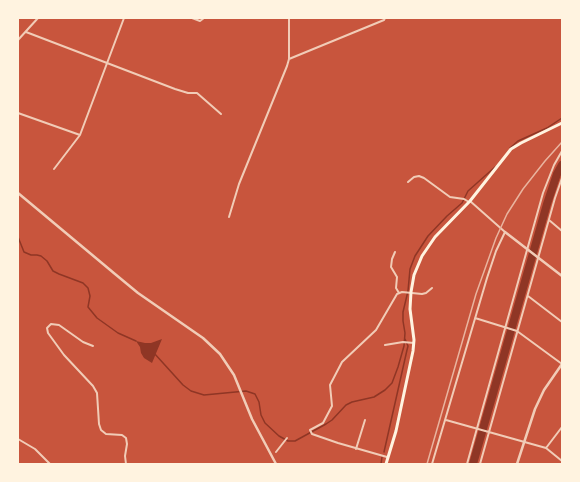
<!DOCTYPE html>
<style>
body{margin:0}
#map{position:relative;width:580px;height:482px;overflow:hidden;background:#c8553d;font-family:Raleway,sans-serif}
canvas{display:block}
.frame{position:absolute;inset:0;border:19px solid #fff3e0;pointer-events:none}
</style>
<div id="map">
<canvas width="580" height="482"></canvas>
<div class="frame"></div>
</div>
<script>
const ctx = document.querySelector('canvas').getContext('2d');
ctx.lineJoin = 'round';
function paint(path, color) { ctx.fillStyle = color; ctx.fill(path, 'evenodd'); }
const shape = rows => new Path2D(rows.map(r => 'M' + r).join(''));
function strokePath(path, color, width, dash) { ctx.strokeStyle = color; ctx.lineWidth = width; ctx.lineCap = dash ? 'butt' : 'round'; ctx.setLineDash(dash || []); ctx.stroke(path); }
const water = shape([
 [162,339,152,363,144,358,141,353,140,347,136,341,145,343,151,343]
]);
const stream = shape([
 [510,148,518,141,547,128,562,118],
 [18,237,24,252,31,255,37,255,41,256,47,261,53,271,59,274,83,283,88,288,90,296,88,307,97,318,118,333,136,341],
 [154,353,183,385,191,391,204,395,246,391,255,394,259,402,261,415,265,423,279,436,288,441,295,441,326,424,332,420,346,405,352,402,374,397,385,390,392,383,398,367,404,346,405,333,403,321,403,312,408,291,410,269,415,256,428,236,447,216,462,203,468,191,495,167],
 [384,452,407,350,408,346,405,339],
 [381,464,382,457]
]);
const river = shape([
 [473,464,547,204,557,174,562,165]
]);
const minor = shape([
 [192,18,200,21,204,18],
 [26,32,175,89,188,93,197,93,221,114],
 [18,40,38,18],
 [289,59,384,20,385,18],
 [18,113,80,135],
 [54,169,80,135,124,18],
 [408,182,414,177,419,176,424,178,450,197,464,199,469,202],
 [229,217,239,184,287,66,289,59,289,18],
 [549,220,562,231],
 [395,252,392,259,391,267,397,277,396,288,399,293],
 [528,296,562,322],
 [475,318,517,331,562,364],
 [385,345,403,342,414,343],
 [93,346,83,342,59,325,51,324,47,328,48,333,64,355,93,386,97,393,99,424,101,430,106,434,122,435,126,438,127,444,125,456,126,464],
 [446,420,546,448,562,461],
 [18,439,35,449,50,464],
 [546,448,562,427],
 [356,449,365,420],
 [276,452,287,438],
 [387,457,338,443,312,434,310,430,323,423,332,406,330,385,342,362,376,330,397,294,402,292,422,294,426,293,432,288],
 [432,464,487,278,496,251,505,232,470,201],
 [467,464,543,193,554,165,562,151],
 [480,464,555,198,562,178]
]);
const tertiary = shape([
 [18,193,115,274,138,293,203,338,220,354,234,375,252,419,276,464],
 [505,232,562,276],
 [517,464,535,409,544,390,562,364]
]);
const secondary = shape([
 [386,464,396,431,413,351,414,340,410,309,411,292,414,275,422,256,435,237,470,201,511,149,521,143,562,123]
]);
const rail = shape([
 [427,464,476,294,496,238,507,214,523,189,545,161,562,142]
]);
paint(water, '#8f3625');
strokePath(stream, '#8f3625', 1.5);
strokePath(river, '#8f3625', 8);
strokePath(minor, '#f1ccb7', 2);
strokePath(tertiary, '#f1ccb7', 2.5);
strokePath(secondary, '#fff3e0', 3);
strokePath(rail, '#e9b49f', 1.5);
</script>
